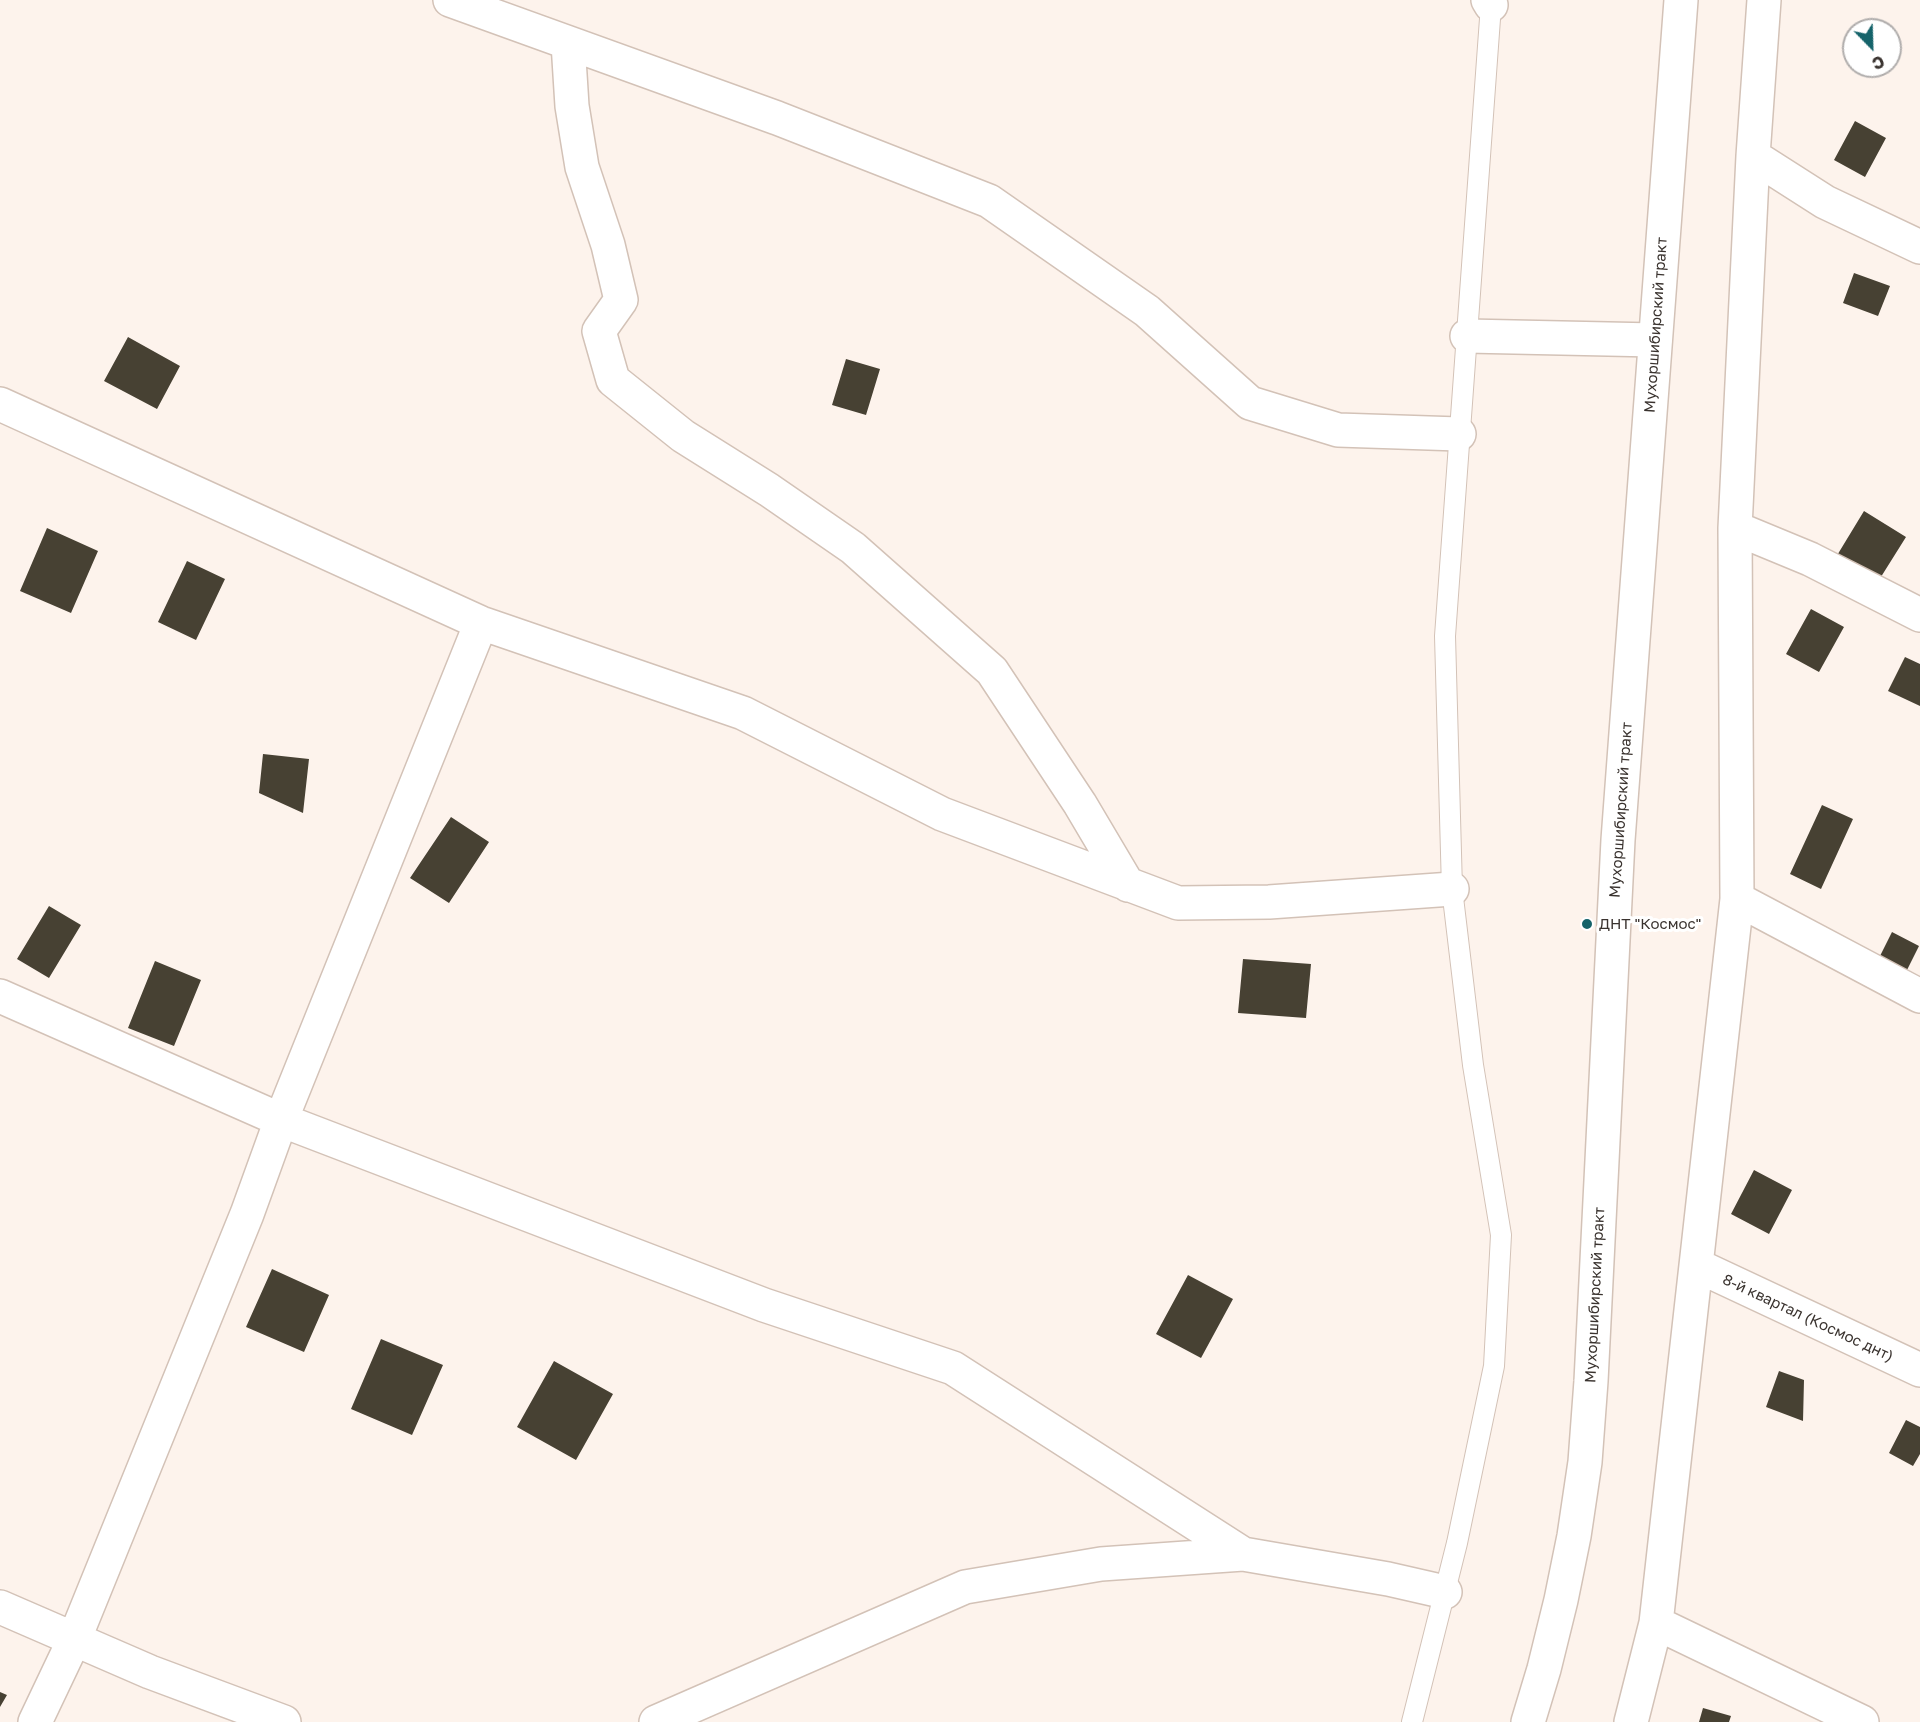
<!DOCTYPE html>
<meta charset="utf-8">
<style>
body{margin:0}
#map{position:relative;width:1920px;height:1722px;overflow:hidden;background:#fdf3ec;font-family:"Golos Text",sans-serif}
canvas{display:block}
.north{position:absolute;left:1842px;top:18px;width:60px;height:60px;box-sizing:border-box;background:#fff;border:2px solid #b0adac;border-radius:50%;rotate:157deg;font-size:16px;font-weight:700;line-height:24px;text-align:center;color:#3a332f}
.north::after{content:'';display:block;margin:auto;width:21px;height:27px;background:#15636a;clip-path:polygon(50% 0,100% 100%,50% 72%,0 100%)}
</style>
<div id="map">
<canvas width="1920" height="1722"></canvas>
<div class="north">С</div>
</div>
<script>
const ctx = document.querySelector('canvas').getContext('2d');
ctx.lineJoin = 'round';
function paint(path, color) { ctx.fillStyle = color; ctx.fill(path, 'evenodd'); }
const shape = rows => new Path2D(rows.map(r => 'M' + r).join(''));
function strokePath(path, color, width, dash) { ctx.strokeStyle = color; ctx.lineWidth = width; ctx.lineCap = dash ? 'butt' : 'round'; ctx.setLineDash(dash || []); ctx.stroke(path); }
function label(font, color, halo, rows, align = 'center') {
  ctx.font = font + ' "Golos Text",sans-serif'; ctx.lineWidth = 6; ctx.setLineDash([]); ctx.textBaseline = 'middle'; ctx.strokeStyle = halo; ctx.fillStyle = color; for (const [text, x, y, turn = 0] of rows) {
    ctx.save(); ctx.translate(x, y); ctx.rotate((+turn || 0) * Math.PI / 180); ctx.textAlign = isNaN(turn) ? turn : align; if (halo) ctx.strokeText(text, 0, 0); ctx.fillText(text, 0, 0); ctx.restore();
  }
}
const building = shape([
 [1855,121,1886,138,1865,177,1834,160],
 [1854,273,1890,286,1878,316,1843,303],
 [128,337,180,366,157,409,104,381],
 [846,359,880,369,866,415,832,405],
 [1864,511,1906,537,1874,588,1833,562],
 [47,528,98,551,71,613,20,591],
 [187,561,225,579,196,640,158,622],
 [1811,609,1844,627,1819,672,1786,654],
 [1905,657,1920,664,1920,706,1888,691],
 [263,754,309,759,303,813,259,793],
 [1822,805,1853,819,1821,889,1790,874],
 [451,817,489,842,449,903,410,878],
 [49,906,81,925,49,978,17,959],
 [1892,932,1919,946,1901,982,1874,968],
 [1243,959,1311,964,1306,1018,1238,1013],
 [155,961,201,980,174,1046,128,1028],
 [1754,1170,1792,1190,1769,1234,1731,1214],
 [272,1269,329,1295,304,1352,246,1327],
 [1188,1275,1233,1299,1201,1358,1156,1334],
 [381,1339,443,1365,412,1435,351,1409],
 [554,1361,613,1394,576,1460,517,1427],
 [1779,1371,1804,1380,1803,1421,1766,1407],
 [1906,1420,1920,1427,1920,1454,1913,1466,1889,1453],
 [0,1692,7,1695,0,1707],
 [1703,1708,1731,1716,1729,1722,1699,1722]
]);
const lane = shape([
 [1412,1722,1457,1543,1494,1366,1501,1235,1473,1065,1452,889,1445,636,1491,5]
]);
const street = shape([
 [450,0,777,118,989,201,1147,311,1250,403,1338,430,1459,434],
 [1488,0,1491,5],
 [568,43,572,106,582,167,608,245,621,300,599,331,613,380,683,436,769,490,853,548,992,671,1080,804,1128,885],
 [1753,156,1825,202,1920,247],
 [1467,336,1655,340],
 [0,404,481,623,743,713,942,814,1178,903,1269,902,1452,889],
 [1735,528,1810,559,1920,615],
 [1737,899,1920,996],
 [0,996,281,1120,764,1305,953,1368,1243,1554,1388,1579,1445,1592],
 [1696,1265,1920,1370],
 [0,1607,150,1672,284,1722],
 [1656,1623,1862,1722],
 [35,1722,74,1640,247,1214,281,1120,481,623],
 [656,1722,965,1587,1101,1564,1243,1554],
 [1631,1722,1656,1623,1737,899,1735,528,1753,156,1764,0]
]);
const primary = shape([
 [1528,1722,1544,1669,1561,1600,1574,1536,1585,1462,1591,1381,1618,840,1681,0]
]);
const markers = [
 [1587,924,6,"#15636a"]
];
const streetNames = [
 ["Мухоршибирский тракт",1656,325,-86],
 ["Мухоршибирский тракт",1621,810,-86],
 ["Мухоршибирский тракт",1595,1295,-87],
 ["8-й квартал (Космос днт)",1808,1318,25]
];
const poiNames = [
 ["ДНТ \"Космос\"",1599,924]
];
paint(building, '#474133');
strokePath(lane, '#d3c2b7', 22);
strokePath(street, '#d3c2b7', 36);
strokePath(primary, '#d3c2b7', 36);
strokePath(lane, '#fff', 20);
strokePath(street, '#fff', 33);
strokePath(primary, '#fff', 33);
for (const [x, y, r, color] of markers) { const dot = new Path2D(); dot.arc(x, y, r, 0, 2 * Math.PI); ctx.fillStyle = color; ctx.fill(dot); strokePath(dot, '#fff', 2); }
label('15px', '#3a332f', '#fff', streetNames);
label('15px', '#3a332f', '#fff', poiNames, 'left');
</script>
